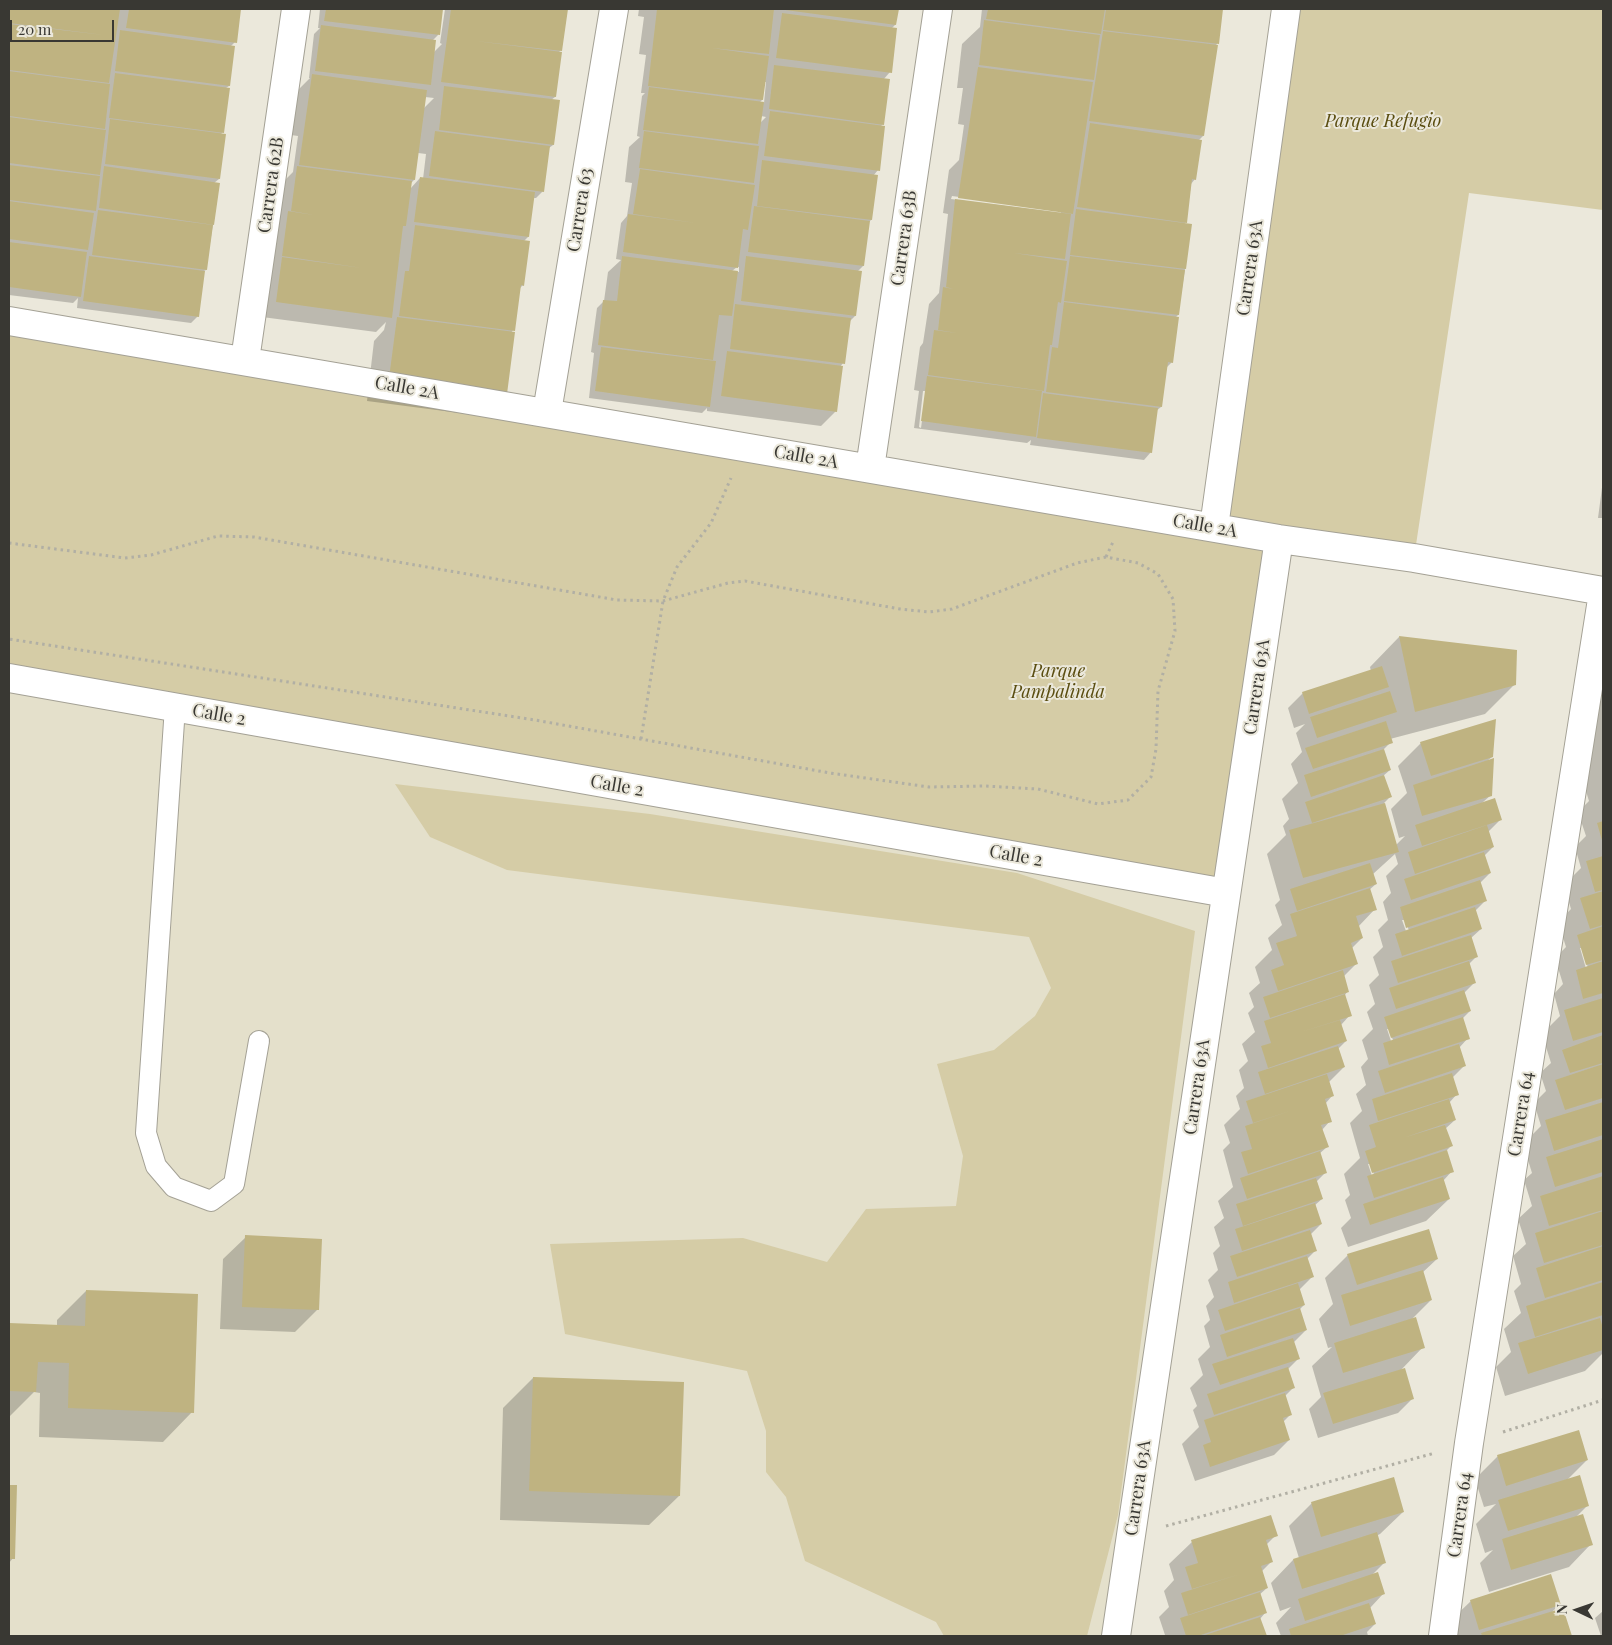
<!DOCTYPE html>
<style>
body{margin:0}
#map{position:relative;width:1612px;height:1645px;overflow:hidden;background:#ebe8db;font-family:"Playfair Display",serif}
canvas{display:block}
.frame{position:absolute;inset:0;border:10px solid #393833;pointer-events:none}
.north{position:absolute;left:1552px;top:1585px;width:50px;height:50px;-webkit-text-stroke:4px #ebe8db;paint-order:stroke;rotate:273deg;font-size:14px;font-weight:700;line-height:20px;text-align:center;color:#393833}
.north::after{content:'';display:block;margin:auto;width:18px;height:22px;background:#393833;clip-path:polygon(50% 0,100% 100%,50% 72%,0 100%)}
.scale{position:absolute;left:10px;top:20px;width:104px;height:22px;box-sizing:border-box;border:2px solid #393833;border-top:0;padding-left:6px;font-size:15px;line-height:18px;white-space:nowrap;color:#393833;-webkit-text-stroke:4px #ebe8db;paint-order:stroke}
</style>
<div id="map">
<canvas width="1612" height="1645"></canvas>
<div class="frame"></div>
<div class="north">N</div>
<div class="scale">20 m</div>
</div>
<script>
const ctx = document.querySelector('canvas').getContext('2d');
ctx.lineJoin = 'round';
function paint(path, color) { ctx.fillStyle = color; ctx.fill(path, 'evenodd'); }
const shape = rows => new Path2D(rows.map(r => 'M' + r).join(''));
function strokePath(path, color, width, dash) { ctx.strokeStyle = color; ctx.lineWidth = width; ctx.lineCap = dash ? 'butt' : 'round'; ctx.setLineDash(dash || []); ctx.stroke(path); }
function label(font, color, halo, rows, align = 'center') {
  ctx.font = font + ' "Playfair Display",serif'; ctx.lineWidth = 4; ctx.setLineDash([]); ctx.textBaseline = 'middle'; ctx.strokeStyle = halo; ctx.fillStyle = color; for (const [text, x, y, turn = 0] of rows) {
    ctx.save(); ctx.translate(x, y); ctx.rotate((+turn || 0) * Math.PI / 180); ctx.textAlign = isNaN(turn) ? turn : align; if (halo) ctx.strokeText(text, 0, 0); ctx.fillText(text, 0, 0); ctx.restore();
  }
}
const built = shape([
 [9,678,1226,893,1116,1636,9,1636]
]);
const green = shape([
 [1286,9,1603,9,1603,210,1469,193,1414,558,1279,539,1226,893,9,678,9,321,1214,527],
 [395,784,650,814,1017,873,1195,931,1118,1515,1087,1636,944,1636,936,1622,805,1561,786,1497,766,1472,766,1431,747,1371,565,1334,550,1244,743,1238,827,1262,866,1209,956,1206,963,1156,937,1064,994,1050,1035,1016,1051,988,1029,937,507,870,430,837]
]);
const shadow = shape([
 [9,9,240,9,235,42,231,46,234,47,229,86,226,88,223,132,220,135,219,179,214,183,219,184,206,270,204,271,198,316,191,323,77,308,78,298,73,303,9,295],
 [320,9,442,9,438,35,432,41,434,52,442,44,440,43,445,9,566,9,561,50,558,53,555,97,551,100,553,145,549,148,543,191,536,198,533,198,528,237,524,241,523,285,519,289,513,330,511,333,483,416,367,401,374,341,384,330,386,322,376,332,262,317,283,182,293,172,298,136,291,135,297,91,310,78,309,78,314,34,320,28,318,28],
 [425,97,434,98,423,109],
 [418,153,426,154,423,179,420,178,410,189,411,183,414,180],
 [639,9,897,9,895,25,891,29,890,72,883,80,883,124,880,127,878,170,873,176,871,220,869,222,863,266,857,272,855,316,849,322,843,363,840,367,836,411,821,426,707,411,707,408,702,413,589,398,594,353,591,352,597,308,604,301,608,272,621,260,616,259,621,223,627,216,632,183,625,182,629,147,640,137,637,136,642,96,645,93,641,93,646,55,639,54,644,17,638,16],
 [764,82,766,82,764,103,759,103,762,100],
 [761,116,766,117,760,123],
 [737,267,739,267,739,272,732,271],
 [982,9,1222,9,1217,44,1215,46,1203,136,1198,141,1195,179,1191,184,1186,222,1183,225,1185,269,1178,315,1175,318,1172,362,1166,368,1161,407,1156,411,1151,452,1144,460,1030,445,1031,440,1027,443,914,428,919,391,914,390,920,347,923,343,929,304,939,293,948,214,943,213,949,170,959,160,964,125,958,124,963,88,957,88,962,44,980,27],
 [952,196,1061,211,1061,213,951,199],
 [923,391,926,391,921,428,919,427],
 [1603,480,1603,518,1598,518],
 [1399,637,1516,651,1515,684,1485,714,1390,739,1391,742,1383,750,1390,770,1383,776,1391,796,1384,803,1396,845,1405,836,1399,838,1391,809,1407,793,1398,766,1421,743,1492,757,1486,762,1491,795,1482,803,1500,820,1488,832,1493,847,1484,856,1490,873,1480,883,1485,901,1475,911,1481,929,1471,938,1477,956,1469,964,1475,982,1464,993,1470,1011,1462,1019,1468,1038,1459,1048,1464,1066,1452,1078,1457,1094,1449,1103,1455,1120,1445,1129,1451,1146,1446,1151,1452,1171,1443,1181,1449,1199,1426,1221,1348,1247,1341,1228,1351,1218,1345,1200,1350,1195,1344,1174,1360,1158,1350,1123,1362,1111,1356,1094,1366,1085,1361,1067,1368,1059,1362,1040,1373,1029,1367,1012,1375,1004,1369,985,1379,975,1373,957,1383,947,1378,930,1388,920,1383,902,1391,893,1386,876,1398,864,1395,854,1373,874,1376,884,1369,890,1375,909,1358,927,1362,938,1351,949,1356,964,1343,977,1348,991,1344,996,1350,1015,1341,1025,1346,1041,1338,1049,1344,1067,1328,1083,1332,1096,1325,1104,1330,1121,1322,1130,1327,1147,1319,1154,1325,1173,1316,1182,1322,1199,1315,1205,1321,1224,1310,1235,1315,1251,1307,1259,1313,1276,1299,1290,1304,1305,1299,1310,1306,1330,1293,1343,1298,1359,1287,1370,1293,1388,1284,1397,1290,1415,1283,1422,1289,1440,1274,1455,1195,1481,1182,1444,1199,1427,1193,1410,1197,1406,1190,1388,1203,1375,1198,1359,1210,1347,1204,1326,1210,1320,1206,1306,1214,1297,1208,1280,1218,1270,1213,1253,1220,1246,1214,1227,1224,1218,1218,1201,1233,1187,1223,1150,1230,1143,1224,1125,1240,1109,1236,1096,1244,1088,1239,1070,1248,1061,1242,1044,1255,1032,1248,1013,1254,1007,1249,993,1260,983,1255,967,1272,950,1268,938,1282,925,1275,905,1280,900,1267,854,1286,835,1283,826,1289,819,1282,799,1298,783,1291,764,1302,752,1296,733,1305,724,1294,728,1288,708,1303,693,1371,671,1370,667],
 [1402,920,1405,920,1410,933,1407,934],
 [1387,1029,1389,1029,1394,1043,1392,1044],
 [1368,1164,1371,1164,1375,1178,1373,1179],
 [1603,684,1603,1323,1601,1325,1603,1332,1603,1353,1585,1371,1505,1396,1496,1367,1511,1352,1504,1329,1521,1313,1514,1291,1521,1284,1513,1256,1526,1244,1518,1219,1532,1206,1524,1180,1532,1173,1523,1144,1541,1126,1534,1103,1546,1091,1540,1073,1551,1063,1542,1034,1560,1016,1554,994,1563,984,1555,958,1566,947,1558,922,1571,909,1564,885,1581,868,1575,847,1586,836,1578,812,1589,801,1581,775,1588,700],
 [1580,948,1582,948,1589,971,1587,972],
 [246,1237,318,1309,295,1332,220,1329,223,1259],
 [1348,1255,1437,1259,1422,1273,1431,1300,1411,1320,1423,1347,1400,1371,1413,1398,1398,1413,1318,1438,1309,1409,1321,1397,1312,1366,1332,1347,1328,1348,1319,1319,1333,1304,1325,1278],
 [86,1291,192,1412,163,1442,39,1437,40,1393,34,1392,9,1417,9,1324,57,1326,57,1320],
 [533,1378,679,1496,649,1525,500,1520,503,1408],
 [1498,1456,1587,1460,1566,1481,1588,1505,1576,1517,1591,1544,1569,1567,1489,1592,1480,1563,1493,1550,1485,1553,1476,1524,1496,1504,1484,1507,1475,1479],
 [9,1486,16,1487,13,1558,9,1563],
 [1312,1503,1403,1512,1380,1534,1376,1536,1384,1563,1371,1576,1383,1594,1370,1608,1375,1624,1367,1632,1368,1636,1281,1636,1276,1623,1291,1607,1280,1611,1271,1583,1293,1560,1299,1558,1289,1526],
 [1276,1535,1266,1545,1271,1562,1261,1572,1267,1588,1259,1595,1265,1613,1260,1619,1265,1636,1164,1636,1165,1635,1159,1617,1169,1607,1164,1591,1174,1580,1169,1564,1192,1542],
 [1471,1601,1559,1605,1551,1613,1562,1610,1570,1636,1452,1636,1448,1623],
 [1603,1611,1603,1636,1601,1636,1595,1618]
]);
const building = shape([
 [9,9,120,9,109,83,9,70,9,24,104,35,9,23],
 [129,9,241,9,237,43,126,28],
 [326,9,443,9,440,35,324,21],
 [451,9,568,9,562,51,476,41,562,52,556,97,441,82],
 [657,9,774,9,769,54,712,48,769,56,763,100,648,86],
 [778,9,899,9,896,25],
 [988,9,1105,9,1101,34,986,19],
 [1106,9,1223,9,1219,44,1103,30],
 [782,13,897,28,892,73,776,58],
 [984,20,1100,35,1094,80,979,65],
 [321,25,436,40,431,85,315,71],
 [120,30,235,46,230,86,115,71],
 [1103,31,1218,45,1204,136,1089,121],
 [774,65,890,79,884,125,769,109],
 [978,67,1093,82,1073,214,958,198],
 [9,71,110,84,105,129,9,116],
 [115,73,230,88,224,133,109,118],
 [312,74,427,90,415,180,299,165],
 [444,86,560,100,554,145,439,130],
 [649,87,764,102,758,144,643,130],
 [770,111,885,126,880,171,764,156],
 [9,117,106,130,100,175,9,163],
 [110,119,226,134,220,179,105,164],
 [1090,123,1202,140,1196,180,1192,179,1187,223,1077,207],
 [435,131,550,146,544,192,429,176],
 [644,131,759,146,754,183,639,168],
 [762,160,878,175,872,220,757,206],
 [9,165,100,176,96,211,9,200],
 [104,166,220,183,214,225,99,208],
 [297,166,412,181,406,226,403,226,392,318,276,302,282,257,362,268,282,256,288,211,314,215,291,211],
 [640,169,755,185,748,230,743,229,738,268,623,252,628,214,696,223,633,214],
 [420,177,535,192,529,237,414,222],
 [955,199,1071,214,1065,259,1014,253,1067,261,1061,303,1058,302,1052,345,1050,345,1044,391,928,375,934,330,957,333,938,330,943,287,953,289,946,287],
 [9,201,94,213,88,250,9,239],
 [754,206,870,221,864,266,748,252],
 [1076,209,1192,224,1186,269,1070,255],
 [98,210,213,225,207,270,92,255],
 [415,225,530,241,524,286,521,285,515,331,399,316,405,271,409,271],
 [9,242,87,252,81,297,9,287],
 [89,256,205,271,199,317,83,301],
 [622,256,738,271,732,316,719,315,713,360,598,345,603,300,617,301],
 [746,256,862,271,856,316,741,301],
 [1070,256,1185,270,1179,315,1064,301],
 [1064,302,1179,317,1173,363,1168,362,1162,407,1046,392,1052,347,1058,348],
 [735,304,851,318,845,364,730,349],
 [397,317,515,332,507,394,389,378],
 [601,347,716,361,710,407,595,391],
 [727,351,843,366,837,412,721,396],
 [927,376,1042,391,1036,437,921,421],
 [1043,393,1158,408,1152,453,1037,438],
 [1399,636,1517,650,1516,685,1415,712],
 [1382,666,1389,687,1309,714,1302,692],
 [1390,691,1397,712,1317,738,1310,717],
 [1496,719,1493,757,1431,776,1420,742],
 [1386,721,1393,743,1313,769,1305,748],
 [1384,749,1391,770,1311,797,1304,775],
 [1494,758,1492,796,1422,816,1413,785],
 [1384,775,1392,797,1312,823,1305,802],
 [1495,798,1502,820,1422,846,1415,825],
 [1385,803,1399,852,1303,878,1289,830],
 [1603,821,1603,844,1597,823],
 [1487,825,1494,847,1415,874,1408,852],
 [1484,852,1491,873,1411,900,1404,879],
 [1603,856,1603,890,1595,892,1586,861],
 [1370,863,1377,884,1297,911,1290,889],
 [1480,880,1487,901,1406,928,1400,907],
 [1370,888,1377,910,1356,916,1363,938,1351,943,1358,964,1278,991,1271,970,1284,965,1276,943,1297,936,1290,914],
 [1603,891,1603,925,1590,929,1580,898],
 [1475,907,1482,929,1402,956,1395,934],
 [1603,926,1603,960,1586,965,1577,935],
 [1471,935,1478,957,1398,983,1391,961],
 [1469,961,1476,983,1396,1009,1389,988],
 [1603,961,1603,993,1583,999,1576,970],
 [1343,970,1349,992,1270,1018,1263,997],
 [1464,990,1471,1011,1391,1038,1384,1017],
 [1345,994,1352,1016,1301,1032,1340,1020,1347,1041,1268,1068,1261,1046,1271,1043,1264,1021],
 [1603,998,1603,1032,1573,1041,1564,1010],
 [1463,1017,1470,1039,1389,1065,1383,1043],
 [1603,1035,1603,1063,1570,1073,1562,1050],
 [1459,1044,1466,1066,1385,1093,1378,1071],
 [1338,1046,1345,1067,1265,1094,1258,1072],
 [1603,1064,1603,1098,1565,1110,1555,1080],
 [1452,1073,1459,1095,1378,1121,1372,1099],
 [1327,1074,1334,1096,1325,1099,1332,1122,1321,1125,1329,1147,1248,1174,1241,1152,1252,1149,1245,1126,1290,1111,1253,1123,1246,1101],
 [1449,1099,1456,1120,1406,1137,1445,1125,1453,1146,1372,1173,1365,1151,1376,1147,1369,1125],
 [1603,1102,1603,1135,1554,1151,1545,1120],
 [1603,1139,1603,1172,1555,1187,1546,1157],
 [1447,1150,1454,1172,1374,1198,1367,1176],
 [1320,1151,1327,1173,1247,1199,1240,1178],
 [1603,1176,1603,1210,1549,1226,1540,1196],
 [1443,1177,1450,1199,1370,1225,1363,1204],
 [1316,1178,1323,1199,1243,1226,1236,1204],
 [1315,1203,1322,1224,1242,1251,1235,1229],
 [1603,1211,1603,1245,1544,1263,1535,1233],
 [1429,1229,1438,1259,1357,1285,1347,1254],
 [1310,1230,1317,1251,1237,1277,1230,1256],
 [245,1235,322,1239,319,1310,242,1307],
 [1603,1246,1603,1280,1545,1298,1536,1268],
 [1307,1256,1314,1277,1234,1303,1228,1282],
 [1423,1270,1432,1300,1350,1326,1341,1295],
 [1603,1282,1603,1315,1535,1337,1526,1306],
 [1298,1283,1305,1305,1225,1331,1218,1310],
 [86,1290,198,1294,194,1413,68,1408,69,1363,38,1362,36,1392,9,1391,9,1323,85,1326],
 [1300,1308,1307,1330,1227,1357,1220,1335],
 [1416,1317,1425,1348,1343,1373,1334,1343],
 [1600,1318,1603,1328,1603,1350,1528,1374,1518,1343],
 [1293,1338,1300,1359,1220,1385,1212,1364],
 [1288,1367,1295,1388,1214,1415,1207,1394],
 [1405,1368,1414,1399,1333,1424,1323,1393],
 [533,1377,684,1382,680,1496,529,1491],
 [1285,1393,1292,1415,1283,1418,1290,1440,1210,1467,1203,1445,1211,1442,1204,1420],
 [1579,1430,1588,1460,1506,1486,1497,1455],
 [1580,1475,1589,1506,1508,1531,1498,1500],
 [1394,1477,1404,1512,1321,1537,1311,1502],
 [9,1485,17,1485,15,1559,9,1559],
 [1583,1514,1593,1545,1511,1570,1502,1539],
 [1271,1515,1278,1536,1266,1540,1273,1562,1261,1566,1268,1588,1188,1615,1181,1593,1240,1574,1192,1589,1185,1567,1198,1563,1191,1540],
 [1377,1532,1386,1563,1302,1589,1293,1559],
 [1378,1572,1385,1594,1305,1621,1298,1599],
 [1551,1574,1561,1605,1479,1630,1470,1600],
 [1260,1592,1267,1613,1198,1636,1186,1636,1180,1618],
 [1369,1603,1376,1624,1340,1636,1291,1636,1289,1629],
 [1563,1608,1572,1636,1482,1636,1481,1633],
 [1260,1617,1267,1636,1202,1636]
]);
const path = shape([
 [9,543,125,558,151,555,218,536,254,537,617,600,663,601,728,583,745,581,900,609,929,612,952,609,1077,563,1106,557,1138,563,1158,574,1173,599,1175,631,1158,691,1156,749,1151,777,1128,800,1098,804,1038,789,985,786,929,787,830,773,535,720,9,639],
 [1106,557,1113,542],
 [641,739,663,601,677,567,711,523,731,478],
 [1503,1432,1603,1400],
 [1166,1526,1435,1453]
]);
const service = shape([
 [175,707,146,1133,156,1166,174,1187,211,1201,234,1184,259,1041]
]);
const minor = shape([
 [9,321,1279,539,1414,558,1603,591],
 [245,360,296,9],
 [547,412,614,9],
 [870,468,938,9],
 [1214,527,1286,9],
 [9,678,1226,893],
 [1116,1636,1279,539],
 [1443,1636,1469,1443,1603,593]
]);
const parkNames = [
 ["Parque Refugio",1383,121],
 ["Parque",1058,671],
 ["Pampalinda",1058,692]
];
const streetNames = [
 ["Carrera 62B",271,185,-82],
 ["Carrera 63",580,210,-81],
 ["Carrera 63B",904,238,-82],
 ["Carrera 63A",1250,268,-82],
 ["Calle 2A",407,388,10],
 ["Calle 2A",806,457,10],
 ["Calle 2A",1205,526,10],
 ["Carrera 63A",1257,687,-82],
 ["Calle 2",219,715,10],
 ["Calle 2",617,786,10],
 ["Calle 2",1016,856,10],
 ["Carrera 63A",1197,1087,-82],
 ["Carrera 64",1521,1114,-81],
 ["Carrera 63A",1138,1488,-82],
 ["Carrera 64",1460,1515,-82]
];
paint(built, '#e4e0cb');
paint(green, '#d5cca6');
paint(shadow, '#0003');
paint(building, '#bfb381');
strokePath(service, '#a4a195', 22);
strokePath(minor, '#a4a195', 30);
strokePath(path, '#b1afa4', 3, [2.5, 4]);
strokePath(service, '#fff', 20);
strokePath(minor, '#fff', 28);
label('italic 18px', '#5a4d10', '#ebe8db', parkNames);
label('18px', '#393833', '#ebe8db', streetNames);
</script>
